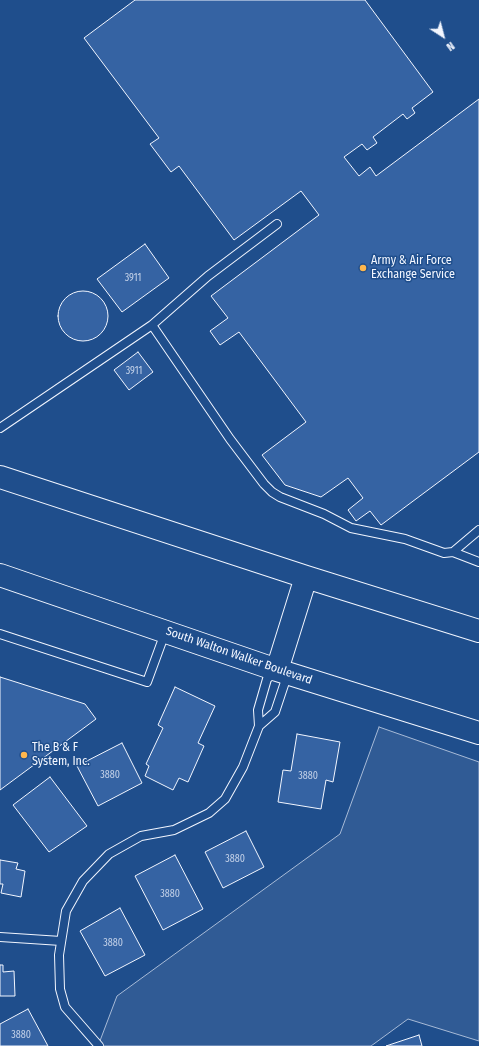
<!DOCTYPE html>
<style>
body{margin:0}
#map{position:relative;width:479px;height:1046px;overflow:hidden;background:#1f4e8c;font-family:"Fira Sans Condensed",sans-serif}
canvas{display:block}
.north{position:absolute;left:423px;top:16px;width:40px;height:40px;-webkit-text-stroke:3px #1f4e8c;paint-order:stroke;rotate:144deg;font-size:11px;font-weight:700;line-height:16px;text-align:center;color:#f2f6ff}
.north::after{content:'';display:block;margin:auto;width:14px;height:18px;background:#f2f6ff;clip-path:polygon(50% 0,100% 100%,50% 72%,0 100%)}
</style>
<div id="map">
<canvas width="479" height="1046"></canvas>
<div class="north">N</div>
</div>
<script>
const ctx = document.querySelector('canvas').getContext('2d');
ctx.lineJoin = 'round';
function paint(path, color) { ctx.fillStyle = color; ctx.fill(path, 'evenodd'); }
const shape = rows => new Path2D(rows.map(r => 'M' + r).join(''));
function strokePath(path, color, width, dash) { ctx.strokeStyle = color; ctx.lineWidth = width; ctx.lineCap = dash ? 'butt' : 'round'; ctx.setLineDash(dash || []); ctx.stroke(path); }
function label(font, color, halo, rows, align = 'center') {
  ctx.font = font + ' "Fira Sans Condensed",sans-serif'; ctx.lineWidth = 3; ctx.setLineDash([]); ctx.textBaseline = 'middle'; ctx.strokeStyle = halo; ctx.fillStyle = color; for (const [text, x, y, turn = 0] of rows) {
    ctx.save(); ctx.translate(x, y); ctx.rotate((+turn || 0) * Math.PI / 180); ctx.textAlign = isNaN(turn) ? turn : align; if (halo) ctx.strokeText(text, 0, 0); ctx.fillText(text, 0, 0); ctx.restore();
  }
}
const built = shape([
 [379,727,479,762,479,1041,408,1019,371,1046,98,1046,117,996,340,834,379,727]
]);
const building = shape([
 [135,0,365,0,433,92,412,108,415,113,407,119,403,114,373,137,377,143,367,150,362,144,344,157,359,176,370,167,376,176,479,99,479,452,381,525,370,511,356,521,348,510,363,498,348,478,321,497,285,485,262,455,306,422,239,332,220,345,210,331,228,318,211,296,319,215,301,191,234,240,179,166,171,172,150,144,159,138,84,38,135,0],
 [145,244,169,278,122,312,97,279,145,244],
 '58 316a25 25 0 1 1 50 0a25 25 0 1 1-50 0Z',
 [138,352,153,372,129,390,114,370,138,352],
 [0,677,85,704,96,719,0,790,0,677],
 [175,687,215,706,198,743,204,746,188,782,179,778,173,790,145,776,149,766,146,764,163,728,158,725,175,687],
 [297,734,340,742,333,782,326,780,321,809,278,802,283,770,291,771,297,734],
 [122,743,142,783,98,806,77,766,122,743],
 [50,777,87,826,49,852,13,805,50,777],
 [246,831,264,867,223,888,205,852,246,831],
 [175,855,203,909,163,930,135,876,175,855],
 [0,860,18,863,16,869,25,871,21,897,1,893,3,884,0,884,0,860],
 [120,908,145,955,105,976,80,931,120,908],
 [0,965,3,965,3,972,14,971,15,996,0,996,0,965],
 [28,1009,48,1046,0,1046,0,1024,28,1009],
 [419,1035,422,1046,386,1046,419,1035]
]);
const service = shape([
 [152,325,208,276,277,224],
 [0,428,152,325,230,439,264,484,272,492,280,497,324,514,351,528,405,539,444,553,453,552,479,530],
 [453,552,479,562],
 [0,634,147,682,165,633],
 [0,937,61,941],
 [99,1046,65,1007,60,989,59,955,66,911,83,881,109,854,141,836,174,830,209,813,225,799,243,767,259,726,258,710,267,679,277,670,285,682,275,712,259,726]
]);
const primary = shape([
 [0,477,306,577,479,631],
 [0,575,277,670,479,733],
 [277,670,306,577]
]);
const markers = [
 [363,268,4,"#ffb74d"],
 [24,755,4,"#ffb74d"]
];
const numberNames = [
 ["3911",133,278],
 ["3911",134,371],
 ["3880",110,775],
 ["3880",308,776],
 ["3880",235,859],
 ["3880",170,894],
 ["3880",113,943],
 ["3880",21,1035]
];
const poiNames = [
 ["Army & Air Force",371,261],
 ["Exchange Service",371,275],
 ["The B & F",32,748],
 ["System, Inc.",32,762]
];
const streetNames = [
 ["South Walton Walker Boulevard",239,656,19]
];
paint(built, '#305b95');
strokePath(built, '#a8bbd7', 1);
paint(building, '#3563a3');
strokePath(building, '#f2f6ff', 1);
strokePath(service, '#f2f6ff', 10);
strokePath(primary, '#f2f6ff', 24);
strokePath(service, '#1f4e8c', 8);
strokePath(primary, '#1f4e8c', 22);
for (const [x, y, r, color] of markers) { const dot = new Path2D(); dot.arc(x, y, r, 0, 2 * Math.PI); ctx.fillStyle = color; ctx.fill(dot); strokePath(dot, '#1f4e8c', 1.5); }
label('10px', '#c3d1e8', null, numberNames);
label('12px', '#f2f6ff', '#1f4e8c', poiNames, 'left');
label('12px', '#f2f6ff', '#1f4e8c', streetNames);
</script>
